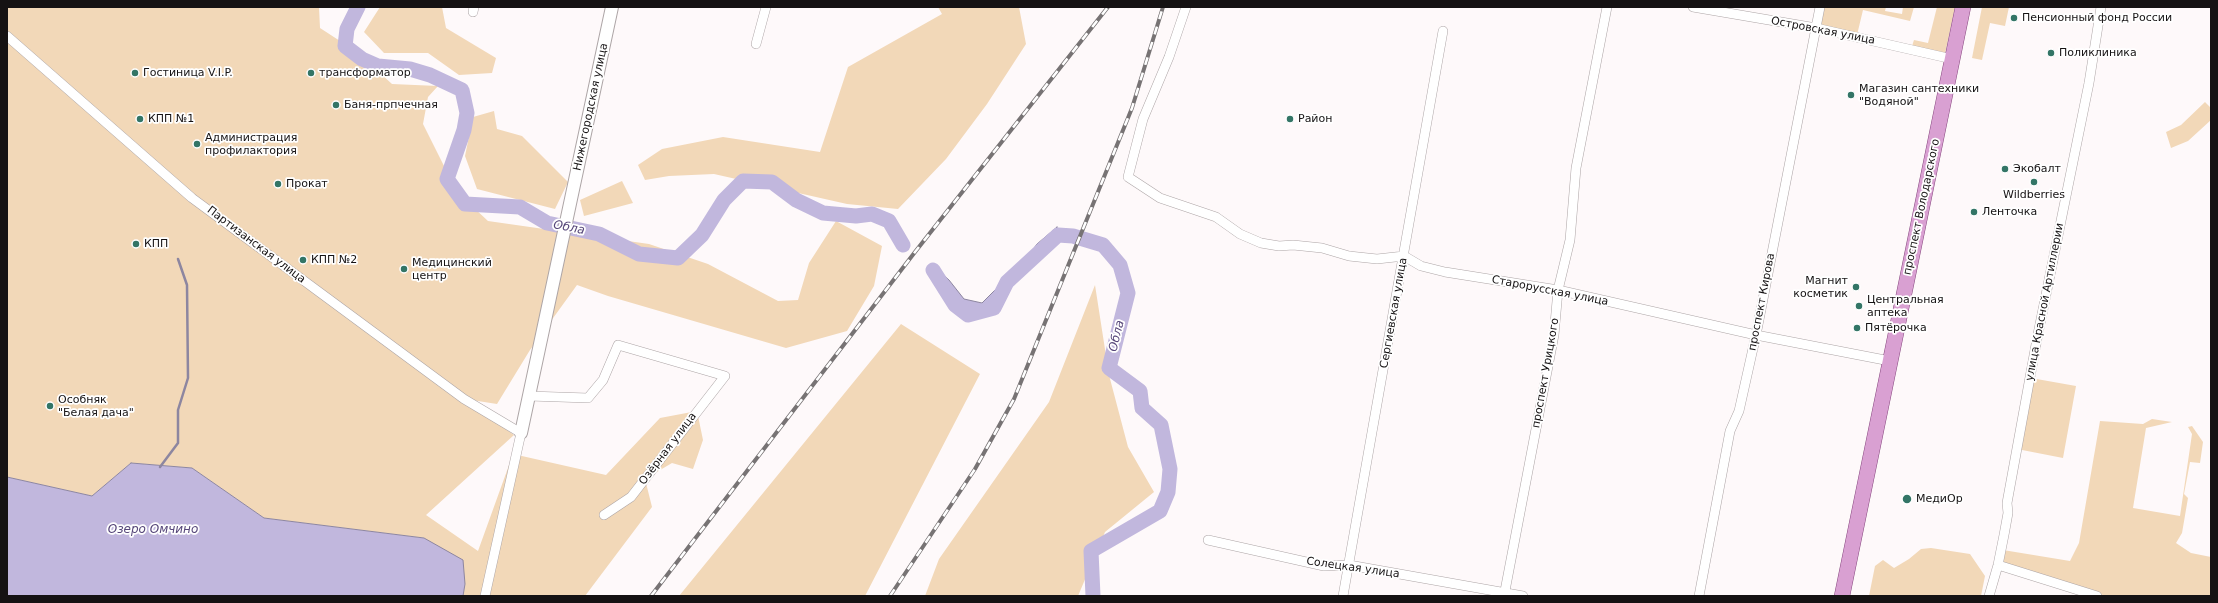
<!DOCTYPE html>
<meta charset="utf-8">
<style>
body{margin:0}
#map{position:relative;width:2218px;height:603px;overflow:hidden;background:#fef9fa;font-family:"DejaVu Sans",sans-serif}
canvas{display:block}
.frame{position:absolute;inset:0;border:8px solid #151213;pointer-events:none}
</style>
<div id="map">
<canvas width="2218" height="603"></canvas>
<div class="frame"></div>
</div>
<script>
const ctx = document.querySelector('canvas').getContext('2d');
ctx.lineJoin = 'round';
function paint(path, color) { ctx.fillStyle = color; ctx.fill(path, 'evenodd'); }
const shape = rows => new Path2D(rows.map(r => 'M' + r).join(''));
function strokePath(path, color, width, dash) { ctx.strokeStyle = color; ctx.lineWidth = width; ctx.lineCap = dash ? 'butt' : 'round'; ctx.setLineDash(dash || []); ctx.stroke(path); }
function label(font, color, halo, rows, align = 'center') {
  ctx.font = font + ' "DejaVu Sans",sans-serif'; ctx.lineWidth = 3.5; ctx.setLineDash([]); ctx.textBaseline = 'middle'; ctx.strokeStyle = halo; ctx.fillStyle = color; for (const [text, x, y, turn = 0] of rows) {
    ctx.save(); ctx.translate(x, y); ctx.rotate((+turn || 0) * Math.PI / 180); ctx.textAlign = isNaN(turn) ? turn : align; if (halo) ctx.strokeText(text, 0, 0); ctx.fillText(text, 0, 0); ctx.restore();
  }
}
const green = shape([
 [7,7,319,7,320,28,357,52,392,84,438,86,428,97,423,124,457,192,488,221,649,244,708,264,778,301,798,300,809,263,836,221,882,246,874,286,847,331,786,348,608,296,577,285,530,350,497,404,465,399,514,435,426,515,478,551,513,454,606,475,660,418,697,411,703,440,693,469,672,463,645,479,652,507,585,596,463,596,465,584,424,538,264,518,192,468,131,463,92,496,7,477],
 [380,7,442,7,446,28,496,58,492,73,459,75,428,53,384,53,364,32],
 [938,7,1019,7,1026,44,987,104,946,159,898,209,847,204,714,174,669,176,645,180,638,165,662,149,723,137,820,152,848,67,942,14],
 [1820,7,1886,7,1885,11,1902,14,1903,7,1914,7,1910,21,1863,10,1857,35,1817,26],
 [1937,7,1955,7,1945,54,1912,46,1914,40,1928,43],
 [1982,7,2009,7,2005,26,1990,23,1982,60,1972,58],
 [2205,102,2211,108,2211,120,2188,141,2171,148,2166,132,2181,125],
 [494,111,497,129,522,136,568,182,555,209,477,189,465,156,473,117],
 [622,181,633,203,584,216,580,200],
 [1095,285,1109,375,1128,447,1154,492,1105,532,1078,596,925,596,939,559,1049,402],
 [901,324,980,374,865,596,679,596],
 [2031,378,2076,386,2063,458,2017,449],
 [2152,419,2172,422,2146,428,2133,508,2180,516,2192,434,2188,427,2192,426,2203,442,2200,463,2190,462,2184,494,2188,498,2182,533,2176,543,2191,553,2211,557,2211,596,2106,596,2001,564,2003,550,2070,561,2079,543,2100,421,2143,424],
 [1931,548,1970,554,1985,576,1981,596,1869,596,1875,566,1883,560,1894,568,1909,559,1921,549]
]);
const water = shape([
 [1057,227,1058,235,1007,282,994,308,968,315,955,305,933,270,938,270,949,280,964,299,982,303,1027,258,1037,244,1057,227],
 [131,463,192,468,264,518,424,538,463,560,465,584,463,596,7,596,7,477,92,496,131,463]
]);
const stream = shape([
 [160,467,178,443,178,410,188,378,187,285,178,259]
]);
const river = shape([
 [358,7,347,29,345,46,362,59,378,66,410,69,430,75,462,90,467,113,464,130,447,179,465,204,520,207,547,223,599,234,639,254,678,258,702,235,724,200,743,181,772,182,796,200,823,213,856,216,872,214,889,221,903,245],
 [933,270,955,305,968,315,994,308,1007,282,1058,235,1073,236,1103,245,1120,265,1128,293,1109,368,1140,391,1142,408,1161,425,1170,469,1168,492,1160,511,1091,551,1093,596]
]);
const minor = shape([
 [1186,7,1169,57,1143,119,1128,177,1160,198,1216,217,1240,234,1261,243,1279,246,1293,245,1322,248,1349,256,1377,259,1404,256,1421,266,1445,272,1558,290,1756,335,1890,361],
 [1693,7,1816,28,1952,59],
 [473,12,474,7],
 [7,36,192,198,464,399,521,433,485,596],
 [756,44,766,7],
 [529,396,588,398,603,380,618,345,725,376,631,497,604,515],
 [1208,540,1324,566,1349,565,1523,596],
 [1998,565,2097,596],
 [1343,596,1443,31],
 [1504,596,1554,335,1558,290,1570,240,1576,168,1607,7],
 [1699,596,1730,431,1739,411,1756,335,1820,7],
 [1989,596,1998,565,2004,535,2008,513,2007,503,2037,339,2089,83,2101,7]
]);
const tertiary = shape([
 [521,433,612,7]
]);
const primary = shape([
 [1842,596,1963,7]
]);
const rail = shape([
 [651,596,915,252,1108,7],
 [890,596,975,469,1014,399,1132,108,1163,7]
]);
const markers = [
 [2014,18,4,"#337566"],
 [2051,53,4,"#337566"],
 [135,73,4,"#337566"],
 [311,73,4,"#337566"],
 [1851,95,4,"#337566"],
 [336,105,4,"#337566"],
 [140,119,4,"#337566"],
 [1290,119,4,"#337566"],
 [197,144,4,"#337566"],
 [2005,169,4,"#337566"],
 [2034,182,4,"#337566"],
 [278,184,4,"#337566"],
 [1974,212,4,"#337566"],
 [136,244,4,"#337566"],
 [303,260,4,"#337566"],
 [404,269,4,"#337566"],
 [1856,287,4,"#337566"],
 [1859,306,4,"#337566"],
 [1857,328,4,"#337566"],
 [50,406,4,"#337566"],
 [1907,499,5,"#337566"]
];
const poiNames = [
 ["Пенсионный фонд России",2022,18],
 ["Поликлиника",2059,53],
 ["Гостиница V.I.P.",143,73],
 ["трансформатор",319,73],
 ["Магазин сантехники",1859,89],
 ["\"Водяной\"",1859,102],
 ["Баня-прпчечная",344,105],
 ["КПП №1",148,119],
 ["Район",1298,119],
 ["Администрация",205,138],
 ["профилактория",205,151],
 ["Экобалт",2013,169],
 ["Прокат",286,184],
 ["Wildberries",2034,195,"center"],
 ["Ленточка",1982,212],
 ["КПП",144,244],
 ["КПП №2",311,260],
 ["Медицинский",412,263],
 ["центр",412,276],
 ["Магнит",1848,281,"right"],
 ["косметик",1848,294,"right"],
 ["Центральная",1867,300],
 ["аптека",1867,313],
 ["Пятёрочка",1865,328],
 ["Особняк",58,400],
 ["\"Белая дача\"",58,413],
 ["МедиОр",1916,499]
];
const streetNames = [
 ["Островская улица",1823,31,11],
 ["Нижегородская улица",591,107,-78],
 ["проспект Володарского",1922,207,-78],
 ["Партизанская улица",256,245,37],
 ["Старорусская улица",1550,291,11],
 ["проспект Кирова",1762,302,-79],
 ["улица Красной Артиллерии",2045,302,-79],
 ["Сергиевская улица",1394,313,-80],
 ["проспект Урицкого",1546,373,-80],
 ["Озёрная улица",668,449,-53],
 ["Солецкая улица",1353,568,8]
];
const waterNames = [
 ["Обла",569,228,11],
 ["Обла",1117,336,-76],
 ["Озеро Омчино",153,530]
];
paint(green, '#f2d8b8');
paint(water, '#c1b7dd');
strokePath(water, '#8d86a0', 1);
strokePath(stream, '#8d86a0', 2.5);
strokePath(river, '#c1b7dd', 15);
strokePath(minor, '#ada5a6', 10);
strokePath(tertiary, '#ada5a6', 14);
strokePath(primary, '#84457c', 16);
strokePath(minor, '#fff', 9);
strokePath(tertiary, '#fff', 12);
strokePath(primary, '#d9a0d2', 15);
strokePath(rail, '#777374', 4);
strokePath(rail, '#fff', 2.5, [8]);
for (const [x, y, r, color] of markers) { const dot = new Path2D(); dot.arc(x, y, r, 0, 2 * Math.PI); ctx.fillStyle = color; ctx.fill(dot); strokePath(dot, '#fff', 1.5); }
label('11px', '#151213', '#fff', poiNames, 'left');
label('11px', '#151213', '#fff', streetNames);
label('italic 12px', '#564679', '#fff', waterNames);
</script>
